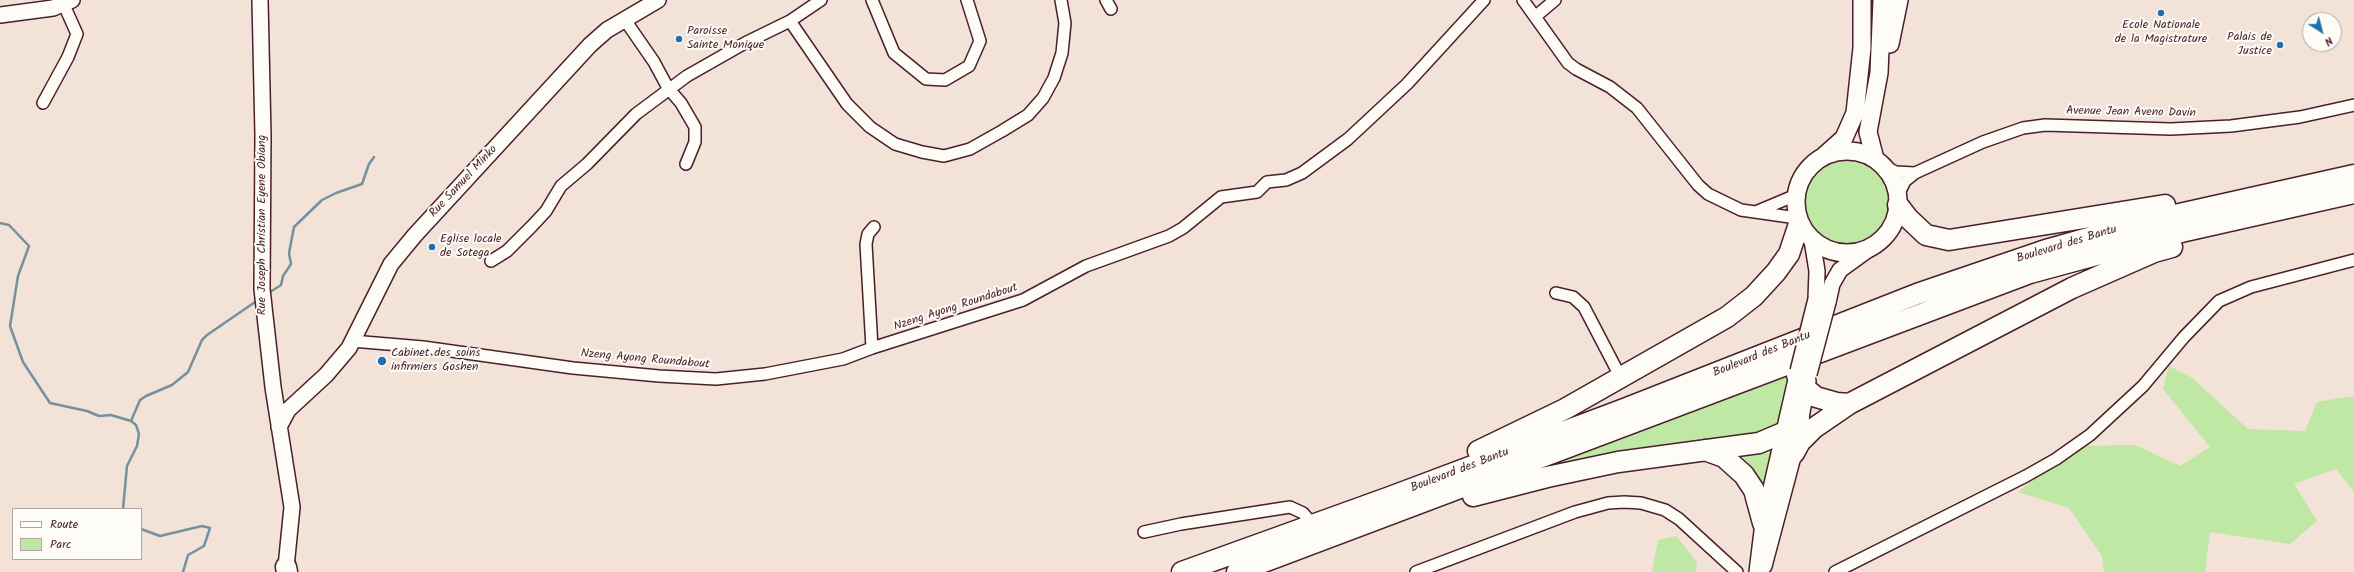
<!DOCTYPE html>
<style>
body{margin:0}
#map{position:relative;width:2354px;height:572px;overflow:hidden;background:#f3e2d8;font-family:Kalam,sans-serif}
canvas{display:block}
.legend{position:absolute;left:12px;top:508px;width:130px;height:52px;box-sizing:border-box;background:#fdfcf7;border:1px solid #b5a4a5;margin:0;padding:5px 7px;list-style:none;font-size:12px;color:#4a1f2b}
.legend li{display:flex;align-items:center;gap:8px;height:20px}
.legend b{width:20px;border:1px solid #b5a4a5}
.north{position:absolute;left:2302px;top:12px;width:40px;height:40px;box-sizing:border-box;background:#fdfcf7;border:1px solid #b5a4a5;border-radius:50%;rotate:144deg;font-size:11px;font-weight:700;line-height:16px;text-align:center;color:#4a1f2b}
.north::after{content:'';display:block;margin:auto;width:14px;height:18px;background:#1f6fb2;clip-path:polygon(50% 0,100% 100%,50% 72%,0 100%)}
</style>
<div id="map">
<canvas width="2354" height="572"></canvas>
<ul class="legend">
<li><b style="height:5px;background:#fdfcf7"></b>Route</li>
<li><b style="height:11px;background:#bfe8a4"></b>Parc</li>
</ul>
<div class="north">N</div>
</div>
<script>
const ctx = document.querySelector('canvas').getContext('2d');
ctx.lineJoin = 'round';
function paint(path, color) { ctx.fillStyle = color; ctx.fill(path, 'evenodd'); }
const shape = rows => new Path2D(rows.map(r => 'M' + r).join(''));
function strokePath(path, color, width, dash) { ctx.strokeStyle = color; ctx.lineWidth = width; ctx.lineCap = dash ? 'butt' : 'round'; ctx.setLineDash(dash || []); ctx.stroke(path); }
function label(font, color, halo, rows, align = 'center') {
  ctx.font = font + ' Kalam,sans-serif'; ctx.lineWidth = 4; ctx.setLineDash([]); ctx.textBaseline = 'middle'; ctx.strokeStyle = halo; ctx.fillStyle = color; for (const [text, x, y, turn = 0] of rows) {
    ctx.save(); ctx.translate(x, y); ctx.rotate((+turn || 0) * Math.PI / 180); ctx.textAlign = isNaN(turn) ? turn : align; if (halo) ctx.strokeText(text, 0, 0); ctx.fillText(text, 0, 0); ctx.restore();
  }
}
const green = shape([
 [1870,0,1875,0,1872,56,1865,94],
 '1802 202a44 44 0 1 1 88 0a44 44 0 1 1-88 0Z',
 [2169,366,2191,377,2248,429,2305,431,2317,402,2354,396,2354,492,2336,469,2294,484,2317,521,2290,544,2210,532,2205,572,2104,572,2102,556,2069,508,2018,492,2076,446,2135,445,2180,466,2210,447,2163,389],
 [1789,376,1779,425,1768,434,1521,474],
 [1776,442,1763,500,1722,452],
 [1677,536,1697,563,1696,572,1652,572,1658,540]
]);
const stream = shape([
 [0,223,9,225,29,246,18,276,10,326,23,362,50,403,87,411,99,416,111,415,131,421,136,425,139,434,137,446,127,466,123,509],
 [267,294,281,285,283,276,291,264,289,253,294,227,322,200,336,193,362,184,369,164,374,157],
 [131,421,140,400,146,396,172,385,188,372,202,340,207,335,258,300],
 [141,529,160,536,202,526,210,528,204,546,188,555,183,572]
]);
const street = shape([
 [872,0,894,53,926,79,945,80,969,66,980,41,967,0],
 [1106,0,1111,9],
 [1523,0,1568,63,1576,69,1610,87,1637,108,1698,185,1708,194,1741,210,1797,218],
 [1536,16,1555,0],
 [625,20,654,62,668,88,681,103,695,127,695,142,686,164],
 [790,21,847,104,870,127,895,144,922,152,944,156,970,149,1002,131,1028,115,1043,98,1054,78,1062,53,1065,23,1061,0],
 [43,103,68,57,77,34,64,5],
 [1885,167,1896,172,1915,173],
 [1898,195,1905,181,1915,173,1983,142,2023,128,2045,125,2171,129,2231,126,2300,117,2354,105],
 [1758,211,1796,195],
 [491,261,507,251,532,226,546,211,561,186,587,164,636,114,687,76,745,43,790,21,821,0],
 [1556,293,1573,297,1584,307,1621,378],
 [352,341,423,347,573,368,659,376,716,379,765,374,843,359,872,348,1023,300,1086,266,1169,236,1183,228,1221,197,1257,192,1267,182,1286,180,1302,173,1348,139,1407,84,1484,0],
 [872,348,866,244,868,234,874,227],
 [1144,532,1181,524,1290,507,1303,513,1313,525],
 [1416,572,1575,512,1608,503,1624,502,1641,503,1665,510,1679,519,1737,572],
 [1835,572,2026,476,2056,459,2090,435,2143,386,2184,337,2219,301,2251,287,2354,260]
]);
const secondary = shape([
 [260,0,263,135,262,289,273,387,292,507,286,567],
 [0,15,53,8,72,0],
 [1812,240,1817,271,1816,299],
 [1828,302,1832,284,1840,270,1869,249],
 [279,427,288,410,326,375,349,348,391,264,415,235,590,45,607,30,658,0],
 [1764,566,1794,453,1808,381],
 [1757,572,1763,523,1798,371]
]);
const primary = shape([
 [1890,44,1899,0],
 '1796 202a51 51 0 1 1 102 0a51 51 0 1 1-102 0Z',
 [1825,155,1844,138,1855,113,1862,48,1862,0],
 [1875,159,1868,132,1879,73,1882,0]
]);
const highway = shape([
 [1898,205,1908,218,1926,235,1949,240,2165,205],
 [1797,375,1806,389,1816,397,1837,403,1849,404],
 [1705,450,1724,457,1744,475,1754,490,1763,523],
 [1478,451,1565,409,1727,317,1754,296,1776,272,1789,254,1799,224],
 [1794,453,1800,442,1814,428,1849,404,2072,288,2154,252,2172,247],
 [1473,496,1547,477,1618,462,1759,443,1785,432,1799,417],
 [286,567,287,572],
 [1182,572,1390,497,1624,409,1917,294,2049,249,2148,221,2354,175],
 [1237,572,2030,273,2181,232,2354,193]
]);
const secondaryBridge = shape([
 [1798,371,1816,299],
 [1809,374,1828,302]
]);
const markers = [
 [2161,13,4,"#1f6fb2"],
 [679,39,4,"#1f6fb2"],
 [2280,45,4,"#1f6fb2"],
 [432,247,4,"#1f6fb2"],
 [382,361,5,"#1f6fb2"]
];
const poiNames = [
 ["Ecole Nationale",2161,26,"center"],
 ["de la Magistrature",2161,40,"center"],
 ["Paroisse",687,32],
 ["Sainte Monique",687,46],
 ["Palais de",2272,38,"right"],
 ["Justice",2272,52,"right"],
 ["Eglise locale",440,240],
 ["de Sotega",440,254],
 ["Cabinet des soins",391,354],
 ["infirmiers Goshen",391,368]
];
const streetNames = [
 ["Avenue Jean Aveno Davin",2131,113,1],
 ["Rue Samuel Minko",464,182,-47],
 ["Rue Joseph Christian Eyene Obiang",263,225,-90],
 ["Boulevard des Bantu",2067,245,-17],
 ["Nzeng Ayong Roundabout",956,308,-18],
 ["Boulevard des Bantu",1762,355,-22],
 ["Nzeng Ayong Roundabout",645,360,5],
 ["Boulevard des Bantu",1460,471,-21]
];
paint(green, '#bfe8a4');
strokePath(stream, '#73929d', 2.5);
strokePath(street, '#4a1f2b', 14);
strokePath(secondary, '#4a1f2b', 18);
strokePath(primary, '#4a1f2b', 20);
strokePath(highway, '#4a1f2b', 23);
strokePath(street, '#fdfcf7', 11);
strokePath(secondary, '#fdfcf7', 15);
strokePath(primary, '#fdfcf7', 17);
strokePath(highway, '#fdfcf7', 20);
strokePath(secondaryBridge, '#4a1f2b', 18, []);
strokePath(secondaryBridge, '#fdfcf7', 15);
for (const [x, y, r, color] of markers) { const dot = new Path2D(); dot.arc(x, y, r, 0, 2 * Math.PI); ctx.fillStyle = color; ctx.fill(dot); strokePath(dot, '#fdfcf7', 1.5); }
label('12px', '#4a1f2b', '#fdfcf7', poiNames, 'left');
label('12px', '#4a1f2b', '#fdfcf7', streetNames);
</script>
